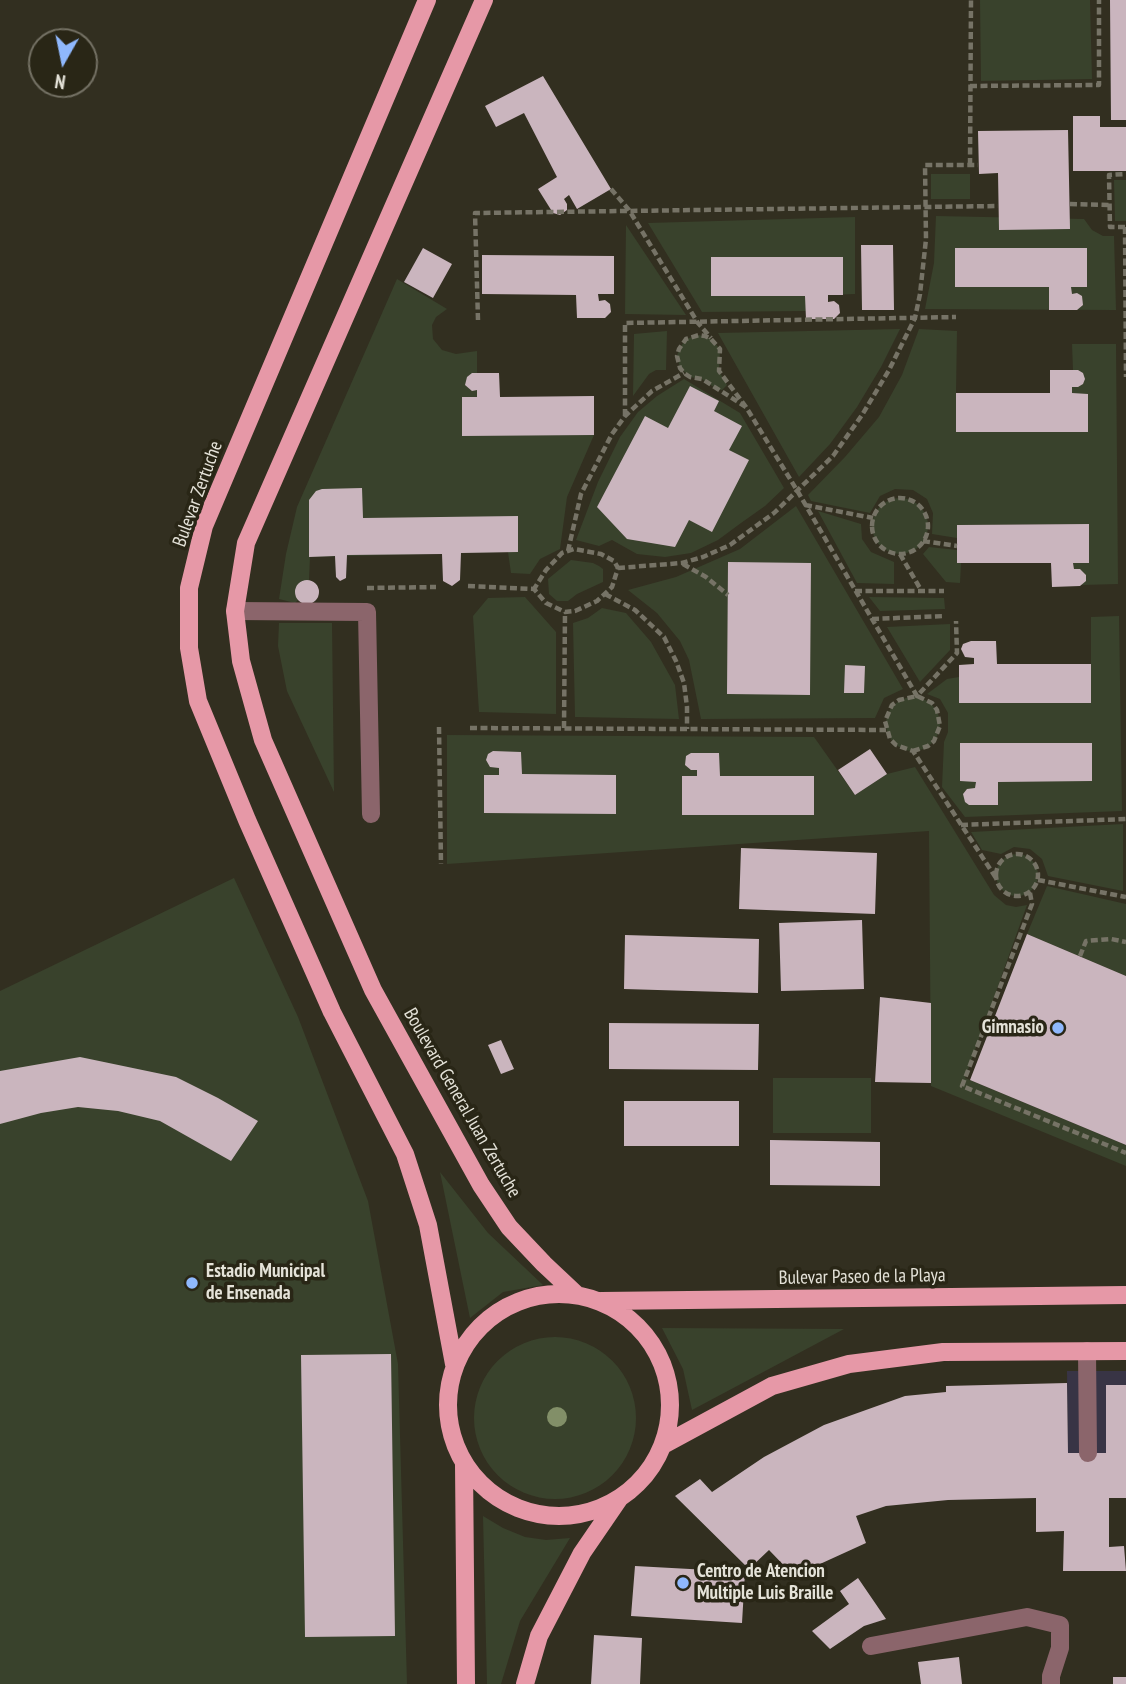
<!DOCTYPE html>
<style>
body{margin:0}
#map{position:relative;width:1126px;height:1684px;overflow:hidden;background:#322f20;font-family:"PT Sans Narrow",sans-serif}
canvas{display:block}
.north{position:absolute;left:28px;top:28px;width:70px;height:70px;box-sizing:border-box;background:#292616;border:2px solid #747164;border-radius:50%;rotate:189deg;font-size:19px;font-weight:700;line-height:28px;text-align:center;color:#e4e2d8}
.north::after{content:'';display:block;margin:auto;width:24px;height:32px;background:#8fb8fd;clip-path:polygon(50% 0,100% 100%,50% 72%,0 100%)}
</style>
<div id="map">
<canvas width="1126" height="1684"></canvas>
<div class="north">N</div>
</div>
<script>
const ctx = document.querySelector('canvas').getContext('2d');
ctx.lineJoin = 'round';
function paint(path, color) { ctx.fillStyle = color; ctx.fill(path, 'evenodd'); }
const shape = rows => new Path2D(rows.map(r => 'M' + r).join(''));
function strokePath(path, color, width, dash) { ctx.strokeStyle = color; ctx.lineWidth = width; ctx.lineCap = dash ? 'butt' : 'round'; ctx.setLineDash(dash || []); ctx.stroke(path); }
function label(font, color, halo, rows, align = 'center') {
  ctx.font = font + ' "PT Sans Narrow",sans-serif'; ctx.lineWidth = 7; ctx.setLineDash([]); ctx.textBaseline = 'middle'; ctx.strokeStyle = halo; ctx.fillStyle = color; for (const [text, x, y, turn = 0] of rows) {
    ctx.save(); ctx.translate(x, y); ctx.rotate((+turn || 0) * Math.PI / 180); ctx.textAlign = isNaN(turn) ? turn : align; if (halo) ctx.strokeText(text, 0, 0); ctx.fillText(text, 0, 0); ctx.restore();
  }
}
const industrial = shape([
 [1067,1371,1126,1371,1126,1498,1068,1498]
]);
const green = shape([
 [980,0,1090,0,1092,79,981,81],
 [931,174,970,174,970,199,931,199],
 [1114,180,1126,180,1126,221,1115,221],
 [936,216,1084,219,1092,230,1103,236,1114,236,1116,310,925,309,934,263],
 [855,217,855,294,828,295,806,311,702,312,648,223],
 [626,225,686,315,625,314],
 [397,279,447,309,436,317,432,325,433,339,442,350,456,354,477,351,477,397,462,397,462,435,594,435,567,497,560,549,540,559,530,574,511,573,508,552,310,557,309,580,298,585,295,593,298,600,295,603,279,599,286,554,297,507],
 [900,329,881,367,857,407,830,444,799,477,718,333],
 [919,329,957,331,956,393,1050,393,1050,370,1073,370,1072,344,1116,344,1118,584,1082,585,1074,569,1073,563,1088,524,957,525,957,538,932,534,933,513,927,499,913,490,895,489,880,496,870,513,811,501,808,495,845,457,879,417,902,375],
 [667,331,666,370,656,370,649,374,633,396,634,334],
 [699,335,711,339,720,349,719,371,727,385,722,390,718,390,702,379,690,377,680,368,677,356,679,349,686,339],
 [684,379,740,413,784,488,765,506,741,523,718,540,691,553,665,557,637,554,612,540,599,546,576,540,598,482,620,437,638,412,657,396],
 '872 526a28 28 0 1 1 56 0a28 28 0 1 1-56 0Z',
 [796,506,903,689,884,698,875,718,701,719,689,660,680,641,657,613,628,590,676,577,740,549],
 [818,511,861,524,862,539,871,552,894,562,894,584,857,583],
 [929,547,957,550,957,563,961,563,960,583,946,582,923,554],
 [571,560,593,563,599,566,603,569,603,582,577,594,568,601,557,601,549,594,548,579],
 [525,597,556,632,556,714,479,712,473,616,488,598],
 [869,597,944,598,945,609,880,611],
 [602,608,626,613,651,642,675,685,679,719,575,717,573,623,588,618],
 [1119,616,1122,811,965,817,942,787,944,742,948,732,948,713,940,699,927,694,947,679,959,677,959,703,1091,703,1091,617],
 [279,623,332,623,334,792,287,691,278,646],
 [950,624,950,650,920,682,887,627],
 '886 724a27 27 0 1 1 54 0a27 27 0 1 1-54 0Z',
 [447,735,814,737,855,795,887,774,915,767,994,895,1006,905,1016,907,1027,905,965,1078,1126,1145,1126,1166,931,1086,929,831,447,864],
 [1123,824,1123,891,1048,876,1042,859,1030,849,1014,847,1001,854,982,850,971,832],
 '996 875a21 21 0 1 1 42 0a21 21 0 1 1-42 0Z',
 [234,878,298,1017,368,1201,398,1364,407,1684,0,1684,0,991],
 [1047,886,1126,904,1126,976,1027,934],
 [773,1078,871,1078,871,1133,773,1133],
 [440,1172,488,1233,543,1285,503,1292,470,1318],
 [662,1328,844,1329,692,1410,683,1369],
 '474 1418a81 81 0 1 1 162 0a81 81 0 1 1-162 0Z',
 [483,1516,503,1528,525,1537,546,1540,570,1538,520,1621,501,1684,487,1684]
]);
const building = shape([
 [1110,0,1126,0,1126,120,1111,120],
 [543,76,611,189,577,209,569,195,564,199,567,204,567,210,560,215,553,213,538,189,557,177,524,113,496,127,485,106],
 [1073,116,1100,116,1100,127,1126,127,1126,171,1073,171],
 [1068,130,1070,229,999,230,998,173,979,174,978,131],
 [861,245,893,245,894,310,862,310],
 [423,248,452,264,433,298,404,282],
 [955,248,1087,248,1087,287,1071,287,1072,294,1077,293,1082,296,1083,305,1077,310,1049,310,1049,287,955,287],
 [482,255,614,256,614,294,598,294,599,301,605,300,610,304,611,312,605,318,577,318,576,295,482,294],
 [711,257,843,257,843,295,828,295,828,302,834,301,839,305,840,313,834,319,806,319,805,296,711,296],
 [1050,370,1078,370,1083,373,1085,379,1083,384,1078,387,1072,387,1072,393,1088,394,1088,432,956,432,956,393,1050,393],
 [472,373,499,373,500,397,594,396,594,435,462,436,462,397,477,397,477,390,472,391,465,385,467,377],
 [690,386,719,401,714,411,742,426,729,450,749,460,712,532,689,520,675,547,627,539,597,507,645,416,668,428],
 [362,488,363,518,518,516,518,552,461,553,460,580,452,586,443,581,442,554,347,555,346,578,340,581,336,577,335,556,309,557,309,500,316,491,322,489],
 [1089,524,1089,563,1073,563,1074,569,1080,569,1086,575,1086,581,1080,586,1052,587,1051,563,957,563,957,525],
 [728,562,811,563,810,695,727,694],
 '295 592a12 12 0 1 1 24 0a12 12 0 1 1-24 0Z',
 [971,641,996,641,997,664,1091,664,1091,703,959,703,959,665,974,664,974,658,965,657,961,649,963,644],
 [845,665,865,666,864,693,844,693],
 [960,743,1092,743,1092,781,998,782,998,805,969,805,965,802,963,794,967,789,975,788,976,782,960,781],
 [870,749,887,774,855,795,838,770],
 [493,751,521,752,522,774,616,775,616,814,484,813,484,775,499,775,499,768,490,767,486,760,488,754],
 [691,753,719,753,720,776,814,776,814,815,682,815,682,776,697,776,697,770,691,770,685,765,686,756],
 [741,848,877,853,875,914,739,909],
 [862,920,864,989,781,991,779,923],
 [1027,934,1126,976,1126,1145,970,1080],
 [625,935,759,939,758,993,624,989],
 [880,997,931,1003,931,1083,875,1082],
 [609,1023,759,1024,758,1070,609,1069],
 [501,1040,514,1069,501,1074,488,1045],
 [80,1057,176,1077,218,1098,258,1121,231,1161,160,1121,118,1111,78,1107,41,1113,0,1124,0,1071],
 [624,1101,739,1101,739,1146,624,1146],
 [770,1140,880,1142,880,1186,770,1185],
 [391,1354,395,1636,305,1637,301,1355],
 [1067,1383,1068,1453,1106,1453,1106,1385,1126,1385,1126,1498,1109,1498,1109,1547,1124,1546,1126,1571,1063,1571,1064,1531,1036,1532,1036,1498,948,1500,886,1506,856,1516,866,1543,820,1564,796,1578,769,1550,749,1569,675,1496,700,1479,712,1492,764,1457,824,1425,905,1396,946,1392,946,1386],
 [635,1566,745,1572,742,1623,631,1616],
 [858,1578,886,1619,864,1626,830,1649,812,1631,849,1604,840,1591],
 [594,1635,642,1638,640,1684,591,1684],
 [959,1657,962,1684,921,1684,918,1662],
 [1113,1677,1126,1677,1126,1684,1113,1684]
]);
const path = shape([
 [970,86,1099,85,1099,0],
 [970,165,971,0],
 [611,189,629,210,698,323,711,338],
 [1070,204,1109,205],
 [1125,227,1126,377],
 [1125,227,1110,227,1109,175,1126,174],
 [478,320,475,213,998,206],
 [746,407,702,379,690,377,684,373,680,368,677,356,679,349,686,339,699,335,705,336,711,339,720,349,719,371,746,407,798,492,917,696,957,653,956,621],
 [625,416,625,323,956,317],
 '872 526a28 28 0 1 1 56 0a28 28 0 1 1-56 0Z',
 [805,505,873,518],
 [923,541,957,546],
 [568,551,581,494,612,434,625,416,652,391,684,373],
 [900,554,921,590],
 [683,564,706,577,728,595],
 [618,568,682,563,703,557,730,545,774,513,833,456,862,415,889,370,915,318,920,294,926,239,925,165,978,165],
 [468,586,534,589,546,603,565,612,575,611,597,601,612,587,618,568,614,561,601,554,574,549,562,553,546,570,534,589],
 [367,588,436,587],
 [855,591,944,591],
 [605,594,635,610,664,637,676,661,684,683,687,707,687,729],
 [872,619,945,616],
 [439,727,441,864],
 [470,728,886,730],
 [564,728,565,612],
 [913,751,928,746,934,741,940,726,937,710,932,703,917,696,899,700,892,705,885,721,890,739,896,745,913,751,996,878],
 [961,825,1126,819],
 '996 875a21 21 0 1 1 42 0a21 21 0 1 1-42 0Z',
 [1038,880,1126,897],
 [1030,893,1032,904,962,1086,1126,1153],
 [1080,956,1086,941,1111,939,1126,942]
]);
const minor = shape([
 [235,611,367,612,371,814],
 [1087,1351,1088,1453],
 [871,1646,1027,1617,1060,1625,1060,1648,1051,1676,1051,1684]
]);
const major = shape([
 [427,0,204,526,189,588,189,648,198,701,247,820,332,1012,405,1154,428,1225,454,1364],
 [484,0,246,543,235,611,241,661,263,740,373,990,481,1185,509,1227,544,1264,577,1295],
 '448 1405a111 111 0 1 1 222 0a111 111 0 1 1-222 0Z',
 [601,1301,1126,1295],
 [663,1445,772,1386,849,1364,943,1352,1126,1351],
 [464,1465,466,1684],
 [525,1684,539,1636,582,1553,619,1499]
]);
const trees = [
 [557,1417]
];
const markers = [
 [1058,1028,7,"#8fb8fd"],
 [192,1283,7,"#8fb8fd"],
 [683,1583,7,"#8fb8fd"]
];
const streetNames = [
 ["Bulevar Zertuche",198,494,-70],
 ["Boulevard General Juan Zertuche",462,1103,60],
 ["Bulevar Paseo de la Playa",862,1277,-1]
];
const poiNames = [
 ["Gimnasio",1044,1028,"right"],
 ["Estadio Municipal",206,1272],
 ["de Ensenada",206,1294],
 ["Centro de Atencion",697,1572],
 ["Multiple Luis Braille",697,1594]
];
paint(industrial, '#383445');
paint(green, '#39422c');
paint(building, '#cab5be');
strokePath(path, '#767366', 4.5, [7, 3.5]);
strokePath(minor, '#8b656b', 18);
strokePath(major, '#e698a7', 18);
ctx.fillStyle = '#828f68';
for (const [x, y] of trees) { ctx.beginPath(); ctx.arc(x, y, 10, 0, 2 * Math.PI); ctx.fill(); }
for (const [x, y, r, color] of markers) { const dot = new Path2D(); dot.arc(x, y, r, 0, 2 * Math.PI); ctx.fillStyle = color; ctx.fill(dot); strokePath(dot, '#292616', 2.5); }
label('19px', '#e4e2d8', '#292616', streetNames);
label('bold 19px', '#e4e2d8', '#292616', poiNames, 'left');
</script>
